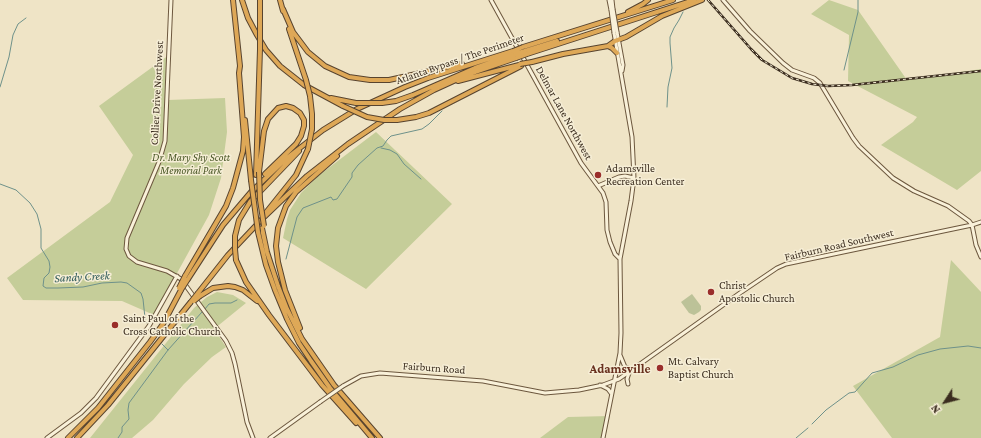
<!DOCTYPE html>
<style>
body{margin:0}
#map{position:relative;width:981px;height:438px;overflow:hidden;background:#efe4c6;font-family:"Crimson Pro",serif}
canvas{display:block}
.north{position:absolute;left:925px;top:382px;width:40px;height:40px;-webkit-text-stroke:3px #f6eed6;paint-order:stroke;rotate:234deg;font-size:11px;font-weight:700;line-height:16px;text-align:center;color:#3b2d1f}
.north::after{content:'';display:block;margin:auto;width:14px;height:18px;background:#3b2d1f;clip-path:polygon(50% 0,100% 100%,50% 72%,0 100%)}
</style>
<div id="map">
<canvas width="981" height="438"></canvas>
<div class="north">N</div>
</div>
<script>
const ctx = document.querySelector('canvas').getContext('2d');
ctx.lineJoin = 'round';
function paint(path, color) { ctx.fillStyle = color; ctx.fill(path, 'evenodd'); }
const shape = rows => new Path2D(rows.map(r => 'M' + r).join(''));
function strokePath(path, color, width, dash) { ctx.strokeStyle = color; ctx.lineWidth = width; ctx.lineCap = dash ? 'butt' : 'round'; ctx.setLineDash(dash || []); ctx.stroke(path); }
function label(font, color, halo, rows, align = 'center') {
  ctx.font = font + ' "Crimson Pro",serif'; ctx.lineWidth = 3; ctx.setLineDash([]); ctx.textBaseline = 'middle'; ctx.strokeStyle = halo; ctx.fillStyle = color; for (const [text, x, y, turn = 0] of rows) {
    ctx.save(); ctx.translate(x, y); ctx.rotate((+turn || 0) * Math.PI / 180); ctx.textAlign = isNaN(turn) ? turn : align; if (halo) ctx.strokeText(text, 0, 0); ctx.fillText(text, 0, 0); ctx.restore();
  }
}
const green = shape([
 [829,0,858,10,907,80,981,69,981,171,957,190,881,145,913,122,917,117,848,81,849,35,811,14],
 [169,55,168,100,225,98,227,132,221,178,209,215,154,315,122,301,23,300,7,278,110,202,133,155,99,106],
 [376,132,452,204,366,289,283,238,287,219,290,210,301,193,318,176],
 [951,260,981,292,981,438,892,438,853,386,940,337],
 [217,292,233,295,246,303,214,329,226,347,212,357,184,384,153,420,132,438,90,438,194,308,207,297],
 [610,416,605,438,540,438,568,417]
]);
const cemetery = shape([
 [692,294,701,306,701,310,699,312,694,315,689,313,681,302]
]);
const stream = shape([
 [844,70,858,12,858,0],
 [0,87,9,57,13,35,18,24,26,18],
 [667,107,668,87,672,68,670,43,670,37,674,28,679,20,683,12],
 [381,148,390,150,397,154,404,164,421,179],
 [0,184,16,190,30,203,37,214,41,229,41,248,49,261,50,267,49,273,44,278,43,286,46,288,58,288,83,287,102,283,121,282,127,283,141,293,143,299,145,318,147,323],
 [286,259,297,217,303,208,331,197,333,200,337,199,352,177,352,173,358,165,377,148,383,146,387,140,391,136,422,129,429,124,442,111],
 [205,309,209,304,215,303,231,303,237,300],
 [162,344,168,350],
 [812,424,826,410,849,393,855,392,872,373,893,367,918,355,940,349,968,346,981,348],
 [118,438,122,432,122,427,129,419,128,410,129,403,168,350,202,312],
 [796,438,808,428]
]);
const secondary = shape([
 [171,0,165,141,159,162,127,238,126,249,129,256,137,262,167,271,181,279,226,341,232,353,235,364,247,422,253,438],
 [491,0,518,49],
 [609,0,611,10],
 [612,0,613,9],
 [723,0,750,31,783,63,792,70,814,78,820,83,853,138,859,146,893,178,914,191,948,206,969,221,972,225,976,245,981,257],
 [617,32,623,65,622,71],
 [521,54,581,163,603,193,606,202,607,230,610,242,615,254,620,259],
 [598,186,619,177,625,176,634,178],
 [620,355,625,367,631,369],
 [628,384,627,379,629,373],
 [600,385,608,389,611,393],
 [343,386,361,376,380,373,483,381,545,393,579,390,603,385,619,379,740,293,777,268,786,264,972,225,981,222],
 [47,438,81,413,96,398,149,326,177,276],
 [270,438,320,402],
 [603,438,620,353,621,333,620,259,631,201,634,178,632,137,614,33]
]);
const highway = shape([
 [242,0,248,18,257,35,266,50,280,66,304,85,343,106],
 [260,0,260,31],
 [280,0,283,11],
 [283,9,293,32,308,52,325,66,349,77,370,80,389,80,462,64],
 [628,12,643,4,648,0],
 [289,29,306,80],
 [608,46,612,48,617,53],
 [523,47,673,0],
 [525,51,557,41],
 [527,54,694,0],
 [532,62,563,54,608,46,615,41,626,37,662,16,702,0],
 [458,81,519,65],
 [310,96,312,114,312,129],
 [331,98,356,103],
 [382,103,396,101,413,95,475,68,515,54],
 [245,120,251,180],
 [397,120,416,117,429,113,521,66],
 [259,172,264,131,268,119,278,108,286,106,293,108,300,113,304,120,304,126,301,136,296,144,265,174],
 [256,175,260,49],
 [264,215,296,175,308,149],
 [262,228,267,252,278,286,287,309,302,339,334,385,380,438],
 [258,232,266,265,275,290,287,319,299,343,311,361,330,388,372,438],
 [235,236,239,220,250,202,299,151],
 [236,260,246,282,269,315,322,385,356,423],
 [185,276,226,206,233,188,243,151,244,137,239,73,240,66,233,0],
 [188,279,223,225,251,192,287,158,323,130,357,109,405,87,428,78,513,51],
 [198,293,228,255,262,219,307,176,348,144,400,109,434,90,469,74,516,58],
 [200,296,213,288,228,286,235,287,243,290,257,301],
 [300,328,285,290,278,262,276,246,278,228,286,206,296,192,337,156],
 [68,438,98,408,150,342,163,324,181,290],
 [77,438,108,405,190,303]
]);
const rail = shape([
 [708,0,751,49,762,60,792,78,812,84,828,86,852,85,981,71]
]);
const secondaryBridge = shape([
 [613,9,617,32],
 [611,10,614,33],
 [320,402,343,386]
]);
const highwayBridge = shape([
 [260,49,260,31],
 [513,51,523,47],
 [515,54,525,51],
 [516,58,527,54],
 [520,64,532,62],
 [306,80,310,96],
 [356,103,382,103],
 [343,106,367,117,384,120,397,120],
 [308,149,312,129],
 [259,172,260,200,264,226],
 [251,180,258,232],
 [235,236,235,249,236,260],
 [179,288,185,276],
 [181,290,188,279],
 [194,301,200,296],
 [190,303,198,293]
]);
const markers = [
 [598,175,4,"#9a2e2b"],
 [711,292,4,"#9a2e2b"],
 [115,325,4,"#9a2e2b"],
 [660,368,4,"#9a2e2b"]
];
const streetNames = [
 ["Atlanta Bypass / The Perimeter",460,59,-19],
 ["Collier Drive Northwest",157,93,-87],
 ["Delmar Lane Northwest",564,113,61],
 ["Fairburn Road Southwest",839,245,-13],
 ["Fairburn Road",434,368,4]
];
const parkNames = [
 ["Dr. Mary Shy Scott",191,158],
 ["Memorial Park",191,171]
];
const poiNames = [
 ["Adamsville",606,169],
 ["Recreation Center",606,182],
 ["Christ",719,286],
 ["Apostolic Church",719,299],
 ["Saint Paul of the",123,319],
 ["Cross Catholic Church",123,332],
 ["Mt. Calvary",668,362],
 ["Baptist Church",668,375]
];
const waterNames = [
 ["Sandy Creek",82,277,-3]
];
const quarterNames = [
 ["Adamsville",620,369]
];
paint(green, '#c5cd99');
paint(cemetery, '#bcc298');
strokePath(stream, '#6e918a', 1);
strokePath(secondary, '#6c573e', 5);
strokePath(highway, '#58442f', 6);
strokePath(secondary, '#f9f1d9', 3);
strokePath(highway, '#dea857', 4);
strokePath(rail, '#3b2d1f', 2.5);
strokePath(rail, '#f6eed6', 1, [3]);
strokePath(secondaryBridge, '#6c573e', 5, []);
strokePath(highwayBridge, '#58442f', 6, []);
strokePath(secondaryBridge, '#f9f1d9', 3);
strokePath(highwayBridge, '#dea857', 4);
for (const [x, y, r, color] of markers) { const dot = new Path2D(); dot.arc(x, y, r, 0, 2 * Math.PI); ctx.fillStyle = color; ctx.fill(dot); strokePath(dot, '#f6eed6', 1.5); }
label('11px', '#3b2d1f', '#f6eed6', streetNames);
label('italic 11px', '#495726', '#f6eed6', parkNames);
label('11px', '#3b2d1f', '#f6eed6', poiNames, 'left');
label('italic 12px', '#2e5a59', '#f6eed6', waterNames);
label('bold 13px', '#68301e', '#f6eed6', quarterNames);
</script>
